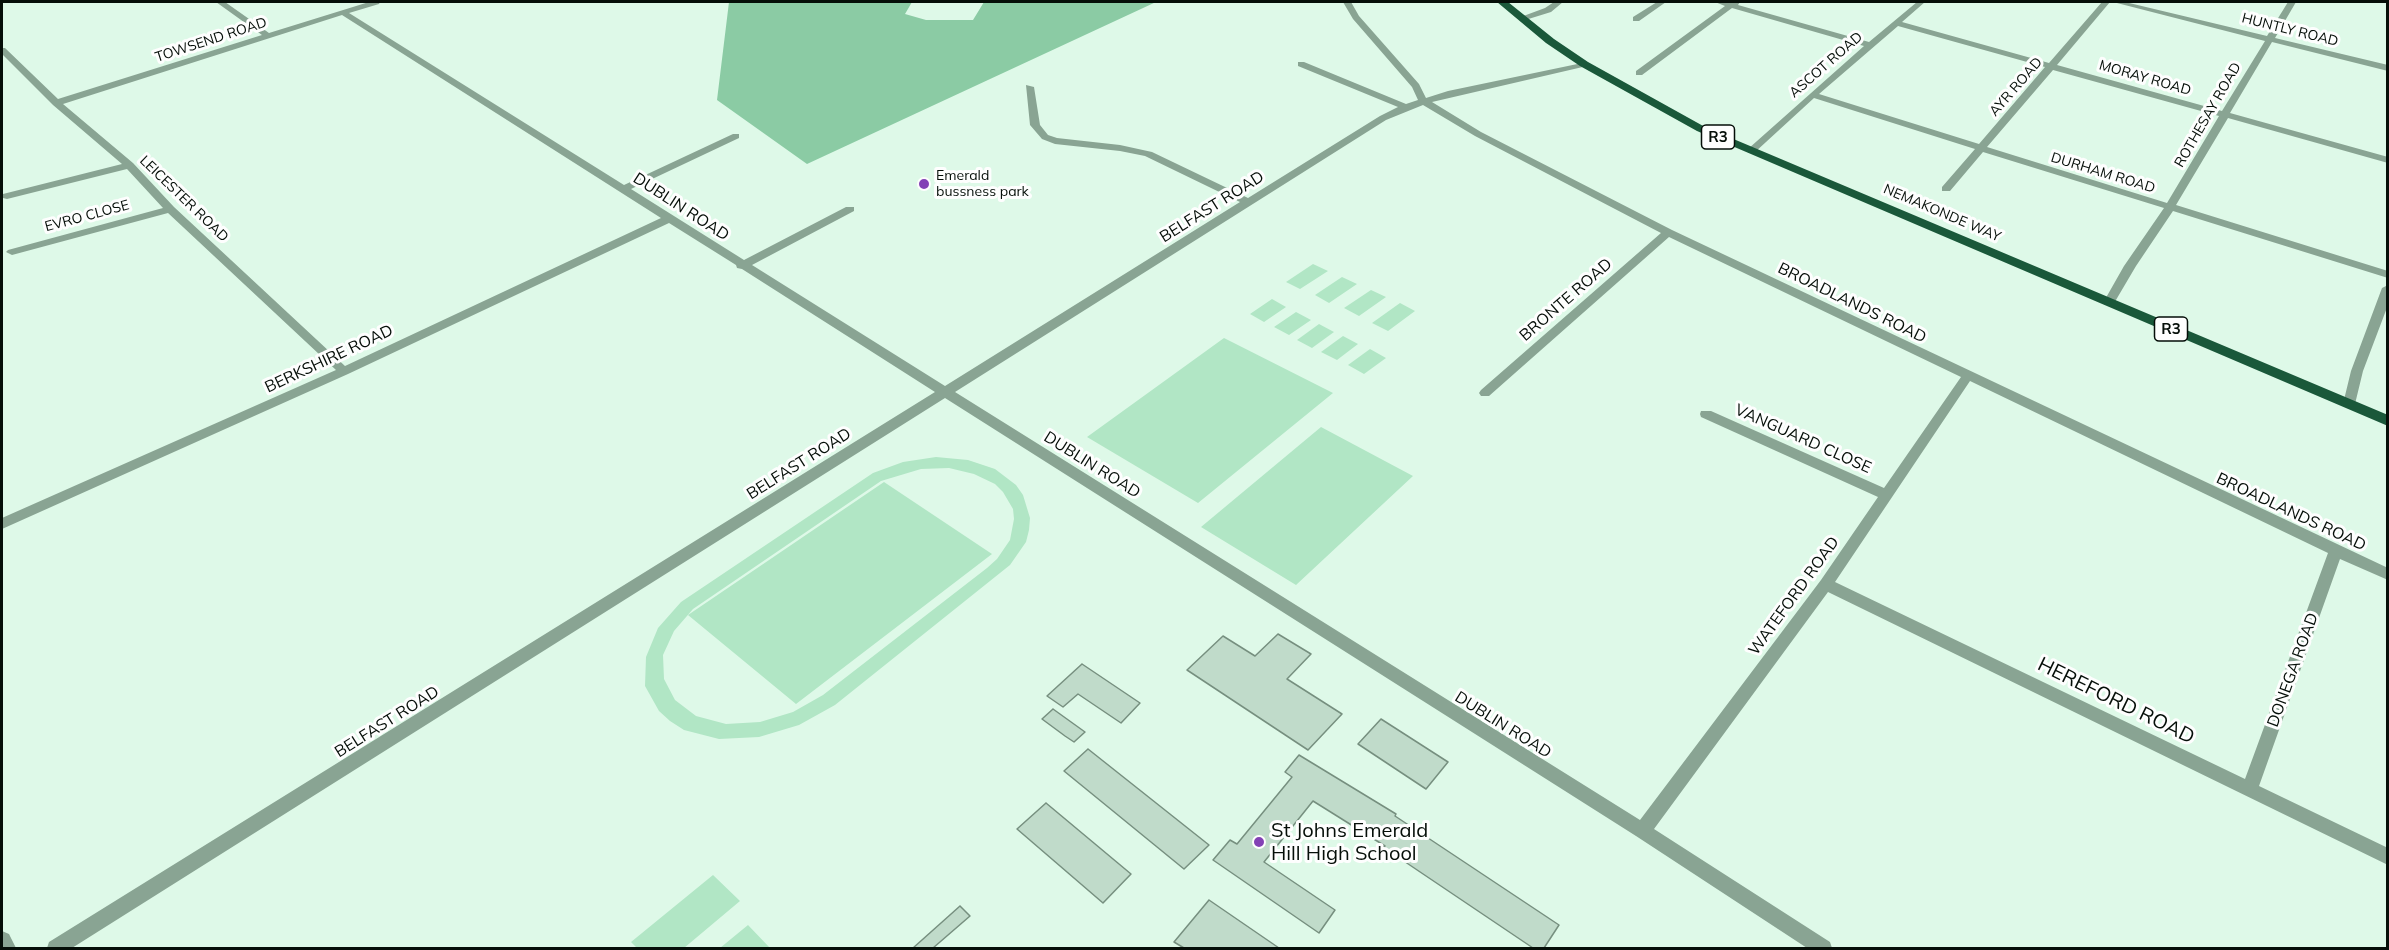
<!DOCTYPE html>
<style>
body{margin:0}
#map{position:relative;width:2389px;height:950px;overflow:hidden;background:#def9e8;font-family:Mulish,sans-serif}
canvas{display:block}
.frame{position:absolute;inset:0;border:3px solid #050e08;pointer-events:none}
</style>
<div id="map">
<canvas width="2389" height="950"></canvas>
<div class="frame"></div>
</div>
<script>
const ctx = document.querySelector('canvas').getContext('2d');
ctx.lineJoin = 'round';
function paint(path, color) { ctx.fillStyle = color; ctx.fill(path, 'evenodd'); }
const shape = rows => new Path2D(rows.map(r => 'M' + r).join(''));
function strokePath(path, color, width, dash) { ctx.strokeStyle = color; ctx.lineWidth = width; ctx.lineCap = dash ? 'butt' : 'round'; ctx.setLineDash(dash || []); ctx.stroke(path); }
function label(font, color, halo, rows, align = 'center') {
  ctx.font = font + ' Mulish,sans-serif'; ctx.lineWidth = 6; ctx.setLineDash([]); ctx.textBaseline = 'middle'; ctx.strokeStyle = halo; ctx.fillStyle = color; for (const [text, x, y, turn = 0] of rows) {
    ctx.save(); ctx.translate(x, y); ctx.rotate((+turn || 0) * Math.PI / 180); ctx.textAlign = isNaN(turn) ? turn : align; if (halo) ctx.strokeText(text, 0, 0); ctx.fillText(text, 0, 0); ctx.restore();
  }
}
const green = shape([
 [1313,264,1328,271,1300,289,1286,282],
 [1342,277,1357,284,1329,303,1315,295],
 [1371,290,1386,297,1359,316,1344,308],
 [1272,299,1286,307,1264,322,1250,314],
 [1400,303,1415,311,1388,331,1372,323],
 [1296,312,1311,320,1289,335,1274,327],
 [1319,324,1334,332,1312,348,1297,340],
 [1343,336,1358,344,1337,360,1321,352],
 [1224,338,1333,393,1198,503,1087,437],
 [1370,349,1386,358,1364,374,1348,365],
 [1321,427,1413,476,1296,585,1201,527],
 [936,457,968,460,995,469,1016,485,1023,495,1030,518,1029,530,1026,542,1010,565,835,705,799,725,759,737,719,739,684,730,670,721,659,711,645,686,646,657,658,628,681,602,873,473,903,462],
 [949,468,974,474,995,484,1003,492,1013,509,1014,519,1010,540,997,559,987,568,823,695,793,712,760,722,726,724,696,716,675,700,664,679,663,655,674,631,693,609,881,481,921,469],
 [884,482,992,554,796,704,688,615],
 [713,875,740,901,684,948,637,948,631,942],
 [748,925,770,948,720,948]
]);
const forest = shape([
 [729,2,912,2,905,14,926,20,973,20,984,2,1156,2,807,164,717,100]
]);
const building = shape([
 [1278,634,1311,654,1287,679,1342,714,1308,750,1187,670,1223,636,1255,656,1278,634],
 [1082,664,1140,703,1121,723,1078,694,1063,707,1047,696,1082,664],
 [1053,709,1085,732,1074,742,1065,736,1042,719,1053,709],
 [1381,719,1448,762,1426,789,1358,744,1381,719],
 [1088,749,1209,845,1184,869,1064,771,1088,749],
 [1299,755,1396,814,1395,816,1559,925,1544,948,1533,948,1383,847,1385,846,1313,801,1264,862,1335,910,1319,933,1213,860,1230,840,1237,844,1292,777,1285,772,1299,755],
 [1046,803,1131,874,1103,903,1017,829,1046,803],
 [1209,900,1279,948,1184,948,1174,942,1209,900],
 [960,906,970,916,933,948,913,948,960,906]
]);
const minor = shape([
 [216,2,225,2,269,33,369,2,380,2,379,4,349,13,624,185,733,134,739,134,739,138,631,189,744,260,846,207,854,207,854,211,752,265,945,386,1240,202,1145,156,1120,151,1055,144,1042,139,1030,125,1026,85,1034,87,1040,125,1048,135,1057,138,1120,145,1152,152,1248,198,1380,116,1398,107,1298,66,1298,62,1304,62,1406,104,1418,100,1412,87,1353,19,1343,2,1351,2,1359,16,1419,84,1426,98,1448,91,1587,62,1587,66,1432,102,1481,132,1672,230,2388,568,2388,580,2340,559,2259,786,2388,848,2388,865,1828,592,1654,829,1830,942,1832,948,1807,948,1636,836,945,398,72,948,47,948,49,942,935,392,742,269,737,268,736,265,669,223,348,374,2,529,2,518,336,370,168,213,12,255,6,252,8,250,163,208,127,169,7,199,3,198,3,194,122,164,53,105,2,54,2,48,5,48,58,99,262,35,216,2],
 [342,15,661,218,345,366,174,207,133,163,63,104,342,15],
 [1423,105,1475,136,1661,233,1481,390,1479,393,1481,396,1489,396,1669,237,1961,377,1884,488,1711,411,1701,411,1700,414,1701,417,1878,497,1821,580,1640,820,955,392,1386,120,1423,105],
 [1970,381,2328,553,2245,779,1835,582,1970,381],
 [1554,2,1563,2,1551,12,1522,21,1518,18,1545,8,1554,2],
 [1657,2,1666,2,1639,21,1633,21,1633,17,1657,2],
 [1715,2,1740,2,1738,5,1869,42,1917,2,1925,2,1902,22,2049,63,2102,2,2110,2,2057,65,2222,111,2265,41,2113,2,2125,2,2267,36,2288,2,2296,2,2275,38,2388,65,2388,71,2272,42,2230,113,2388,157,2388,163,2228,118,2176,205,2388,271,2388,278,2173,211,2136,266,2113,305,2105,305,2103,303,2124,266,2164,208,1983,152,1950,191,1942,191,1942,187,1975,149,1814,98,1754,153,1748,153,1748,149,1864,46,1732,8,1642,75,1636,75,1636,71,1725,6,1715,2],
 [1898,26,2045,67,1979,144,1819,94,1898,26],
 [2053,70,2219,116,2167,203,1987,147,2053,70],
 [2388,285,2388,305,2363,371,2355,404,2349,408,2345,407,2343,404,2351,371,2382,288,2388,285],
 [2,931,9,934,16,948,2,948,2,931]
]);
const trunk = shape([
 [1497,2,1508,2,1554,39,1588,62,1705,127,2388,415,2388,426,1697,131,1580,66,1546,43,1497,2]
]);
const markers = [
 [924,184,6,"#8341b5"],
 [1259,842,6,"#8341b5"]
];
const farStreetnames = [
 ["HUNTLY ROAD",2290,30,14],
 ["TOWSEND ROAD",211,40,-18],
 ["ASCOT ROAD",1826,65,-41],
 ["MORAY ROAD",2145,78,16],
 ["AYR ROAD",2016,87,-49],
 ["ROTHESAY ROAD",2208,115,-60],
 ["DURHAM ROAD",2103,173,17],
 ["LEICESTER ROAD",184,199,44],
 ["NEMAKONDE WAY",1942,213,23],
 ["EVRO CLOSE",87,216,-15]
];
const farPoinames = [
 ["Emerald",936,176],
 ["bussness park",936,192]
];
const shields = [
 [1718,137,33],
 [2171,329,33]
];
const shieldNames = [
 ["R3",1718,137],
 ["R3",2171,329]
];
const streetNames = [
 ["DUBLIN ROAD",681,207,33],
 ["BELFAST ROAD",1212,207,-32],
 ["BRONTE ROAD",1566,300,-41],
 ["BROADLANDS ROAD",1852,303,26],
 ["BERKSHIRE ROAD",329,359,-25],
 ["VANGUARD CLOSE",1803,439,24],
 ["BELFAST ROAD",799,464,-32],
 ["DUBLIN ROAD",1092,465,32],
 ["BROADLANDS ROAD",2291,512,25],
 ["WATEFORD ROAD",1794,596,-54],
 ["DONEGA ROAD",2293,670,-70],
 ["BELFAST ROAD",387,722,-32],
 ["DUBLIN ROAD",1503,725,32]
];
const nearStreetnames = [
 ["HEREFORD ROAD",2116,701,26]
];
const nearPoinames = [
 ["St Johns Emerald",1271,831],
 ["Hill High School",1271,854]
];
paint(green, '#b1e6c5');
paint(forest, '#8bcba4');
paint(building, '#c0dbca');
strokePath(building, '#768f7f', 1.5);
paint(minor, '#89a493');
paint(trunk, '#1a583a');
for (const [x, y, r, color] of markers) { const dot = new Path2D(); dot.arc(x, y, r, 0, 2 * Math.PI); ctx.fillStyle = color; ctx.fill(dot); strokePath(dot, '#fefefe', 2); }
label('14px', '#050e08', '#fefefe', farStreetnames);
label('14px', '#050e08', '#fefefe', farPoinames, 'left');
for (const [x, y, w] of shields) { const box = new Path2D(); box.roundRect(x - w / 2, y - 12, w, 24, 4.5); ctx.fillStyle = '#fefefe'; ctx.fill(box); strokePath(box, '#050e08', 1.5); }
label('bold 15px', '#050e08', null, shieldNames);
label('16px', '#050e08', '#fefefe', streetNames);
label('20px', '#050e08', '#fefefe', nearStreetnames);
label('20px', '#050e08', '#fefefe', nearPoinames, 'left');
</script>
